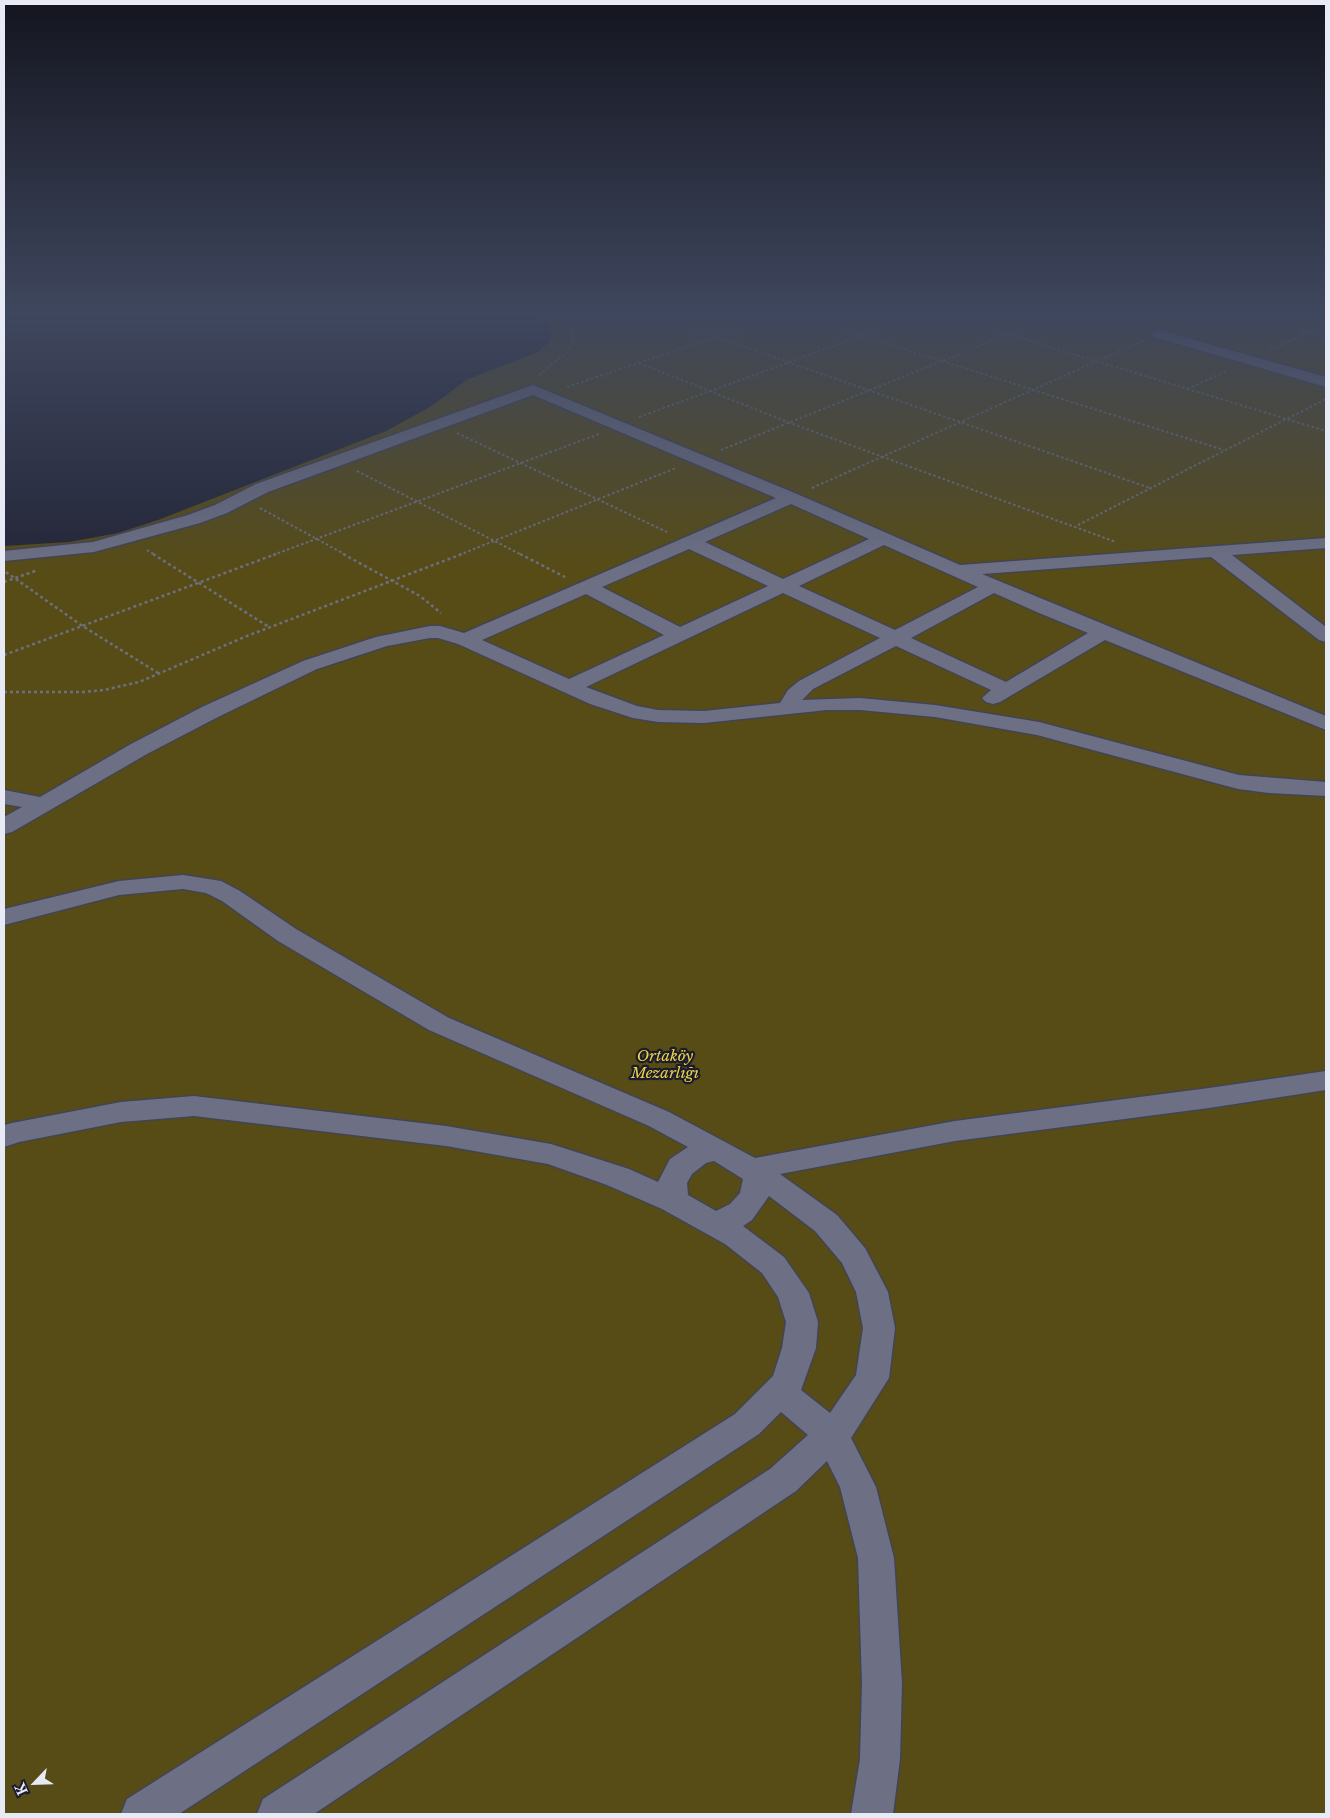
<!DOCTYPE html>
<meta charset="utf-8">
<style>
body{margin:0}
#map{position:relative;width:1330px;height:1818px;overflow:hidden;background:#242638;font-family:"Libre Baskerville",serif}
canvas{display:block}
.frame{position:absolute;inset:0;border:5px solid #e8eaf6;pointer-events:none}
.north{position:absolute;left:10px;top:1758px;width:50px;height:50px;-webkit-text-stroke:4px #1b1d2e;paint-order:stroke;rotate:246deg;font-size:14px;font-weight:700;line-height:20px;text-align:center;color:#e8eaf6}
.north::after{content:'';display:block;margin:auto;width:18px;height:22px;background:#e8eaf6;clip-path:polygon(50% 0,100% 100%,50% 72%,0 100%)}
</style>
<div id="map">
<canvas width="1330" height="1818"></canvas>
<div class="frame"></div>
<div class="north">K</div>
</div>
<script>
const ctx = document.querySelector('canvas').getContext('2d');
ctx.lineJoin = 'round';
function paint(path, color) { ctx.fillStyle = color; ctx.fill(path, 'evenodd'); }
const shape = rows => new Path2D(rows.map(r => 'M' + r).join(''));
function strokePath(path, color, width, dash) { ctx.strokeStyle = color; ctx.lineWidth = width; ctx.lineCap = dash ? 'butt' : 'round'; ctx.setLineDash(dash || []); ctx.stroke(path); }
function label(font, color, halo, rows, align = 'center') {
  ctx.font = font + ' "Libre Baskerville",serif'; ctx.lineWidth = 4.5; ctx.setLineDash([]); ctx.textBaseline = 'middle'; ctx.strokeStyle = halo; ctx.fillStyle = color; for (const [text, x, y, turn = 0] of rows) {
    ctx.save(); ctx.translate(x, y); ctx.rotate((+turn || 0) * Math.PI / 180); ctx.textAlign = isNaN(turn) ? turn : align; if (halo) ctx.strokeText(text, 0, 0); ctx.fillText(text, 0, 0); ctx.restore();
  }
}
const green = shape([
 [542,316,1326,316,1326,1814,4,1814,4,546,69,542,118,533,158,520,386,431,430,407,468,379,538,352,549,342,552,333]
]);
const pathFar1 = shape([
 [655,316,1150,488],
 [799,316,1224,450],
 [948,316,1326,431],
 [1098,316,1143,329],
 [1250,316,1326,337],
 [1180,323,1194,316],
 [1271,350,1326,323],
 [639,363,790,423,1116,542],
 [539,375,567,352,574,340,571,316],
 [567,387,776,316],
 [1187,389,1227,371],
 [639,417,916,316],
 [457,433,669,533],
 [721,450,1054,316],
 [357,471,522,555],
 [812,488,1145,340],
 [260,508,346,555],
 [1078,525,1326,399],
 [147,550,155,555],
 [273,555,599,434],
 [459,555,676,468]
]);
const path = shape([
 [153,554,269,627],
 [343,554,420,596,441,613],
 [520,554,565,577],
 [6,572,81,625,158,673],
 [4,582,38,570],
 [4,655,276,554],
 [4,692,84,692,104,690,139,682,247,636,462,554]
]);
const minor = shape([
 [1159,330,1326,377,1326,387,1154,337,1152,334,1154,331,1159,330],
 [533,385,797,494,960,565,1326,538,1326,548,1232,555,1326,627,1326,642,1319,640,1211,557,982,574,1326,716,1326,730,1105,640,1000,702,993,704,986,702,982,698,991,690,896,646,813,689,802,700,860,698,935,705,1039,722,1239,775,1326,782,1326,796,1269,793,1238,789,1037,735,935,717,860,710,827,710,704,723,658,722,633,718,590,704,458,644,438,638,430,638,387,646,317,669,218,717,147,754,12,832,4,834,4,817,22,807,4,804,4,790,40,797,131,744,202,707,303,661,376,637,430,626,440,626,464,633,776,498,533,395,268,492,227,513,200,523,94,552,4,561,4,551,93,542,188,515,215,505,256,484,533,385],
 [791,504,869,539,783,579,705,542,791,504],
 [884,545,978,587,895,630,799,586,884,545],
 [689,549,768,586,680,627,602,587,689,549],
 [783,593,880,638,799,681,788,690,780,703,704,711,658,710,637,706,586,687,783,593],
 [994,593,1039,613,1088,633,1006,682,911,638,994,593],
 [586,594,664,635,569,679,482,640,586,594],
 [183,875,221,881,240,891,296,929,449,1018,669,1112,755,1158,955,1121,1209,1088,1326,1071,1326,1090,1209,1108,955,1141,780,1174,837,1215,865,1248,888,1292,895,1328,889,1378,851,1438,876,1487,894,1558,902,1684,900,1759,893,1814,851,1814,860,1759,862,1684,858,1558,840,1487,827,1461,796,1491,314,1814,257,1814,263,1799,770,1469,808,1435,781,1412,759,1434,179,1814,121,1814,127,1799,735,1414,773,1376,782,1348,786,1322,778,1297,762,1273,725,1244,662,1209,607,1185,548,1164,446,1146,194,1116,121,1122,19,1142,4,1147,4,1125,12,1123,121,1102,194,1096,446,1126,551,1144,629,1169,658,1182,670,1159,688,1147,649,1126,429,1030,278,941,222,901,206,893,183,889,119,895,4,925,4,909,119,881,183,875],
 [714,1161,743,1179,740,1193,730,1204,716,1211,688,1195,687,1183,692,1174,706,1163,714,1161],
 [769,1196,815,1231,842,1263,856,1292,863,1328,856,1375,830,1413,801,1390,816,1348,818,1322,809,1293,784,1257,743,1226,752,1220,769,1196]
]);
const parkNames = [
 ["Ortaköy",665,1057],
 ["Mezarlığı",665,1074]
];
paint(green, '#574c16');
strokePath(minor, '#424453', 3);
strokePath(pathFar1, '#6d6f7f', 2, [2.5, 2.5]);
strokePath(path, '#6d6f7f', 2.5, [3, 3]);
paint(minor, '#6d7085');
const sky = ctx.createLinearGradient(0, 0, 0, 571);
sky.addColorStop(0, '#14151f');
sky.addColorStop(0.55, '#3f475e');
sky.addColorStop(1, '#3f475e00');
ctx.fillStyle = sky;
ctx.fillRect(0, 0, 1330, 571);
label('italic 15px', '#ecd146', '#1b1d2e', parkNames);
</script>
